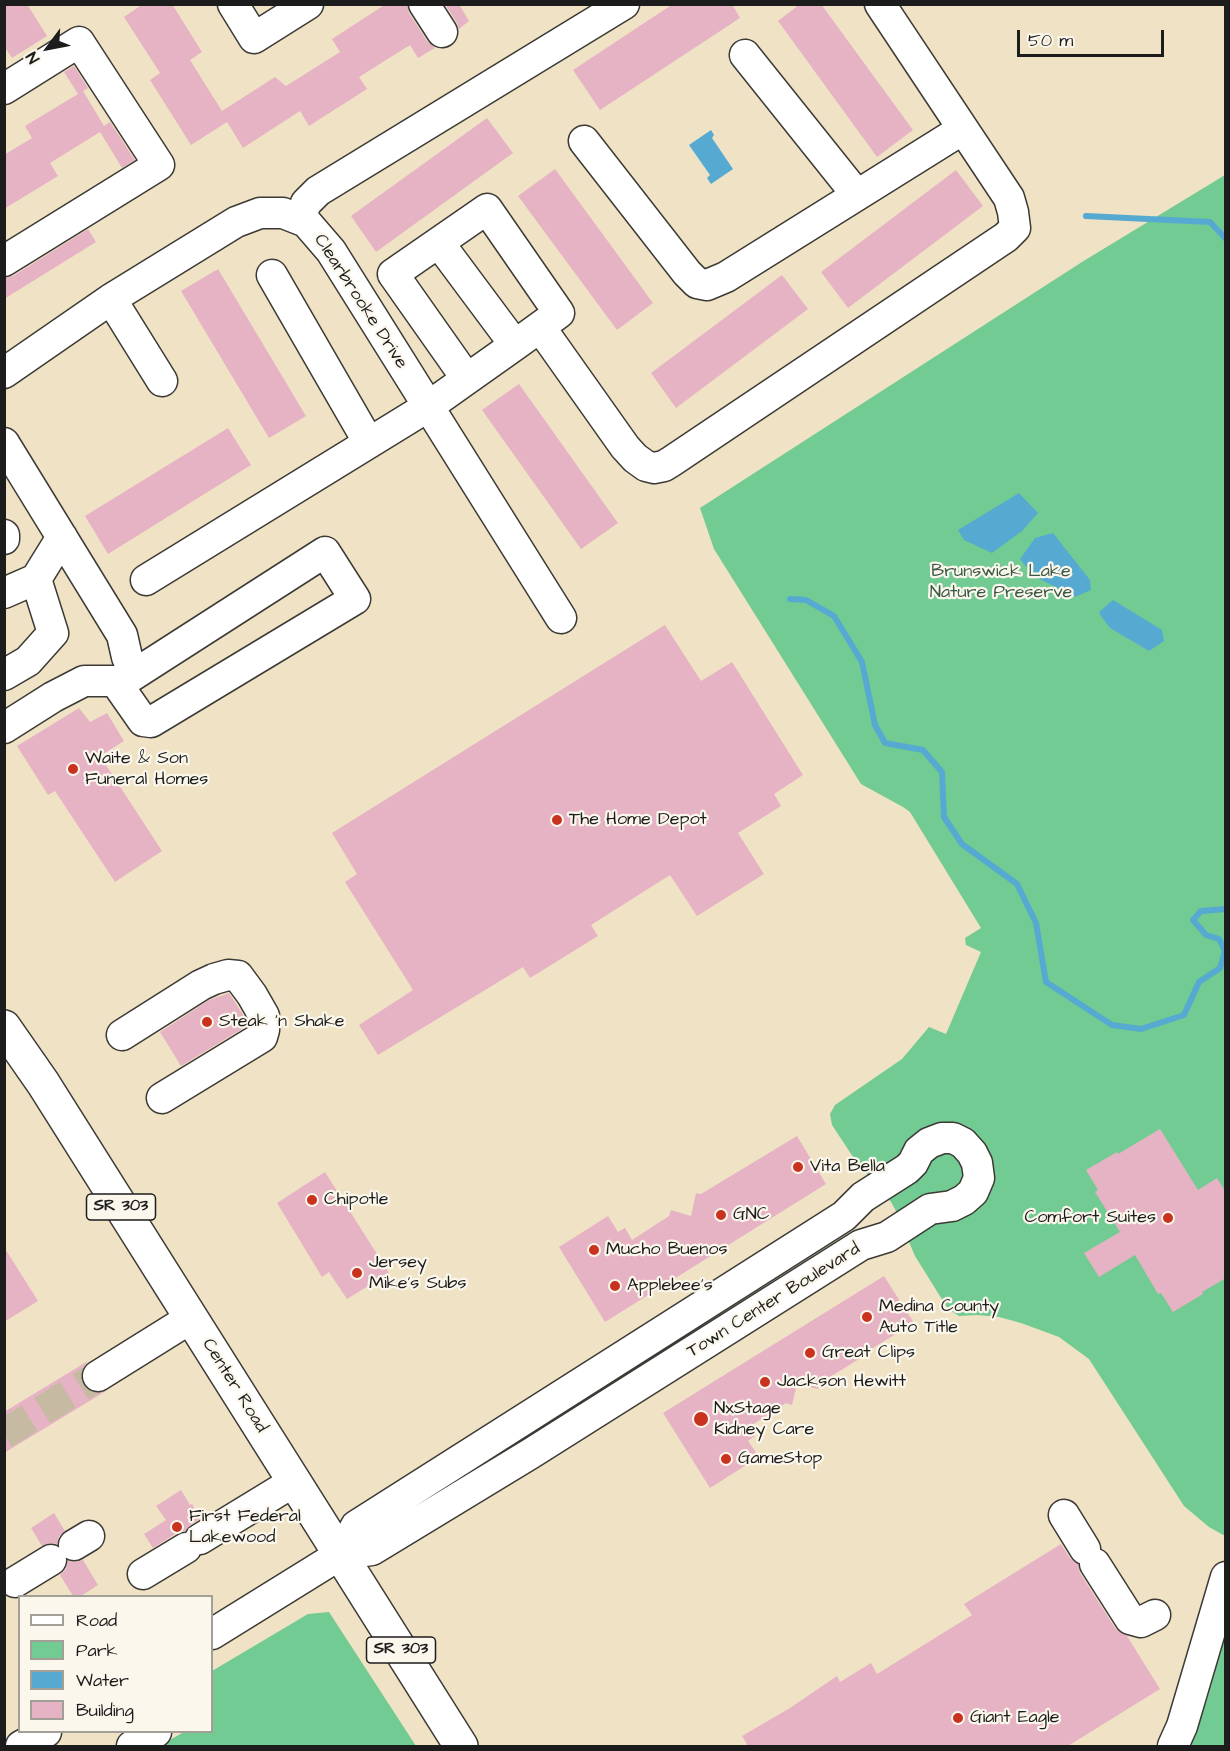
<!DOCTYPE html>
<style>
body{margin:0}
#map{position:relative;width:1230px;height:1751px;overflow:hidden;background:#f0e2c4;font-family:"Architects Daughter",sans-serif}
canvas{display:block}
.frame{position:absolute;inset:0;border:6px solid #1c1c1c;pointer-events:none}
.legend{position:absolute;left:18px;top:1595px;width:195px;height:138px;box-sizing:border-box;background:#fbf7ec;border:2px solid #a29f99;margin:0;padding:8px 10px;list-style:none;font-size:18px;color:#1c1c1c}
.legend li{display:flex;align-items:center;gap:12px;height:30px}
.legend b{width:30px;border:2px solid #a29f99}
.north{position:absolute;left:18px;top:18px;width:60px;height:60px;-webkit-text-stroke:4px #fbf7ec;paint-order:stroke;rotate:238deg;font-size:16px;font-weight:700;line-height:24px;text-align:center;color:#1c1c1c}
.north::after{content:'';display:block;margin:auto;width:21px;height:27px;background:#1c1c1c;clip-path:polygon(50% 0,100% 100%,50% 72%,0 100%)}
.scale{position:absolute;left:1017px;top:30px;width:147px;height:27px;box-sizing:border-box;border:3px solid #1c1c1c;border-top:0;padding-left:8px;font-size:18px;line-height:21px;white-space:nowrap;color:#1c1c1c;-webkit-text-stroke:4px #fbf7ec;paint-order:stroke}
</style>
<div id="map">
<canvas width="1230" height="1751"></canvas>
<div class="frame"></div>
<ul class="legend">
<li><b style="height:8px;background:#fff"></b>Road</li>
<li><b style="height:16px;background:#71cb92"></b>Park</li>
<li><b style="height:16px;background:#56aad2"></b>Water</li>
<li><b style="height:16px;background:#e6b3c5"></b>Building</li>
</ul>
<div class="north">N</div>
<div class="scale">50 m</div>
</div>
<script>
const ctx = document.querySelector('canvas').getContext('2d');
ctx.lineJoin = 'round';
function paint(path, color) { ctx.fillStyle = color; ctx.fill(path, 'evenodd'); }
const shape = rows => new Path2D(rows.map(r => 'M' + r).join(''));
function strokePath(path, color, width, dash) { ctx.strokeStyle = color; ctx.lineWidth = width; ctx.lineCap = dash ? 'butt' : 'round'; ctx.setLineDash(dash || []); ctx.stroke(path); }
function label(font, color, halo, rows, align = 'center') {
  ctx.font = font + ' "Architects Daughter",sans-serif'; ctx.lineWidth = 4.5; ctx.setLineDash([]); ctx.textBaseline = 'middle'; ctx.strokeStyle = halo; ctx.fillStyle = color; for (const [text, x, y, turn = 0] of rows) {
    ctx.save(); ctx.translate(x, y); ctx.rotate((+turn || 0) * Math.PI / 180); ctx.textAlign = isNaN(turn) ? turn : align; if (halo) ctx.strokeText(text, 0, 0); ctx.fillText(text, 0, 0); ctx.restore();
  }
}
const green = shape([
 [1225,175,1225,1536,1209,1527,1184,1506,1089,1359,1059,1337,1021,1323,999,1317,977,1315,959,1316,948,1309,915,1256,895,1209,891,1202,857,1163,832,1125,830,1114,835,1105,902,1059,929,1027,946,1034,981,952,966,945,965,938,981,928,910,812,903,807,861,784,714,549,700,508,1082,262],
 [329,1612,416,1746,159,1746,184,1732,212,1732,212,1671,308,1614],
 [1225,1635,1225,1746,1191,1746,1207,1699]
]);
const water = shape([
 [711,130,714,135,712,138,733,169,711,184,707,178,710,175,689,145],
 [1019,493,1038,513,1022,531,992,553,964,540,958,530],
 [1053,533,1090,580,1091,590,1075,597,1034,576,1020,559,1035,538],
 [1113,600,1162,630,1164,641,1149,651,1110,628,1101,616,1099,612]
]);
const stream = shape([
 [1086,216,1210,222,1226,239],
 [790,599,806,600,834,616,862,662,875,725,885,743,923,750,942,772,944,817,962,844,1017,884,1036,923,1046,982,1112,1025,1141,1029,1184,1015,1199,982,1220,968,1225,951,1219,939,1206,935,1193,920,1201,911,1226,909]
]);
const building = shape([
 [4,4,27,4,47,36,12,58,4,46],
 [143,4,172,4,202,52,190,60,222,111,275,77,286,86,340,52,332,39,386,4,407,4,409,13,427,41,435,48,418,58,410,45,359,77,367,89,309,126,300,111,243,148,227,122,191,145,150,80,160,73,124,17],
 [445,4,459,4,469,21,459,29,457,23],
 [673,4,732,4,740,18,600,110,573,70],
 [800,4,821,4,913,130,877,157,778,21],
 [74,66,88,88,83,91,104,126,110,122,135,160,122,168,100,132,50,163,58,176,4,209,4,155,32,138,25,126,78,94,64,72],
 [487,118,513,153,376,252,351,216],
 [555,169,653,303,617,330,518,196],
 [956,170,983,206,848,308,821,272],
 [88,229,96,242,4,299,4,278,13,276],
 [218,269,306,416,269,438,181,291],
 [782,275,808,309,676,408,651,373],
 [519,384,618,523,581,549,482,410],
 [228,428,251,465,108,554,85,516],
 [665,625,701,681,732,662,803,775,774,794,781,806,738,833,764,874,697,916,670,875,591,925,598,936,530,978,523,967,378,1055,359,1025,413,990,345,882,357,874,332,833],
 [79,708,90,722,107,713,124,741,100,756,162,851,115,882,55,791,48,795,17,746],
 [229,993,247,1021,247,1026,181,1066,160,1032,209,1000],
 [1160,1129,1198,1190,1217,1178,1226,1192,1226,1278,1202,1292,1203,1294,1173,1312,1161,1293,1158,1294,1135,1255,1099,1277,1084,1253,1120,1232,1095,1192,1098,1190,1086,1170,1117,1152,1118,1154],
 [797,1136,826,1184,605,1322,559,1247,608,1216,618,1232,625,1228,632,1240,669,1216,671,1210,691,1216,696,1193,701,1194],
 [325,1172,389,1273,347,1299,329,1272,322,1277,277,1203],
 [4,1247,38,1301,4,1322],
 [884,1276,914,1323,868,1351,869,1353,820,1383,818,1389,797,1384,792,1405,786,1403,749,1427,755,1436,748,1441,759,1457,710,1488,663,1413],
 [88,1361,83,1368,81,1376,83,1385,90,1391,98,1393,106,1391,4,1453,4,1412],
 [181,1490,190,1505,192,1504,200,1519,191,1524,185,1531,177,1533,153,1548,144,1534,166,1520,156,1506],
 [54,1513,65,1531,59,1536,57,1544,50,1543,42,1546,31,1528],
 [1061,1544,1070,1558,1078,1564,1080,1573,1115,1628,1127,1636,1160,1689,1068,1746,748,1746,742,1736,790,1708,837,1676,840,1682,871,1663,877,1674,972,1615,964,1604],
 [83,1560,98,1585,81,1596,73,1596,60,1575,66,1569,68,1561,75,1562]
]);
const minorTunnel = shape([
 [4,1434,98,1376]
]);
const minor = shape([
 [233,4,254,38,308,4],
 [424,4,442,32],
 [745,55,857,195],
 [4,89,79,42,159,165,4,261],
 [584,141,687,273,697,283,707,285,726,277,963,129],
 [300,219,306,203,318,191,624,4],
 [439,243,515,345],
 [272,275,369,443],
 [111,299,162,381],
 [540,327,625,447,635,458,646,466,654,468,664,466,672,461,1006,237,1015,228,1013,212,1009,198,880,4],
 [4,373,111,299,236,222,260,213,283,213,306,222,331,251,561,618],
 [4,443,122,635,127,657,135,674],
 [4,535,4,539],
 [146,580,429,406,467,379,515,345,540,327,559,313,487,209,393,274,467,379],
 [4,593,36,579,62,537],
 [4,675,28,661,53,633,36,579],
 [4,728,53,697,84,681,124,681,325,552,355,599,151,722,143,721,115,681],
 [122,1035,201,985,214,979,228,975,238,976,252,995,264,1016,264,1030,262,1037,162,1098],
 [98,1376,191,1318],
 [1064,1515,1085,1549],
 [200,1539,295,1481],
 [74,1545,89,1536],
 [1095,1564,1130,1619,1141,1622,1155,1615],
 [143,1574,186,1548],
 [15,1582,51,1560],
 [212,1634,341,1554,372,1550,530,1454,861,1245,887,1237,930,1209,952,1206,964,1200,973,1192,979,1178,977,1163,972,1153,963,1143,953,1138,942,1138,929,1143,919,1151,913,1163,907,1169,863,1197,844,1216,356,1526,341,1554],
 [21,1746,46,1732],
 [132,1746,156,1732],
 [1173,1746,1182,1726,1226,1577]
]);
const major = shape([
 [4,1027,43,1083,461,1746]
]);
const markers = [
 [73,769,6,"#c8321e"],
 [557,820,6,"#c8321e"],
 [207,1022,6,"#c8321e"],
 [798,1167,6,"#c8321e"],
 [312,1200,6,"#c8321e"],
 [721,1215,6,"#c8321e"],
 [1168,1218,6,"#c8321e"],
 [594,1250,6,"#c8321e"],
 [357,1273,6,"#c8321e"],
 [615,1286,6,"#c8321e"],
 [867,1317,6,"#c8321e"],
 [810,1353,6,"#c8321e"],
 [765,1382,6,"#c8321e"],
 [701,1419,8,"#c8321e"],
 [726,1459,6,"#c8321e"],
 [177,1527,6,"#c8321e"],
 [958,1718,6,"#c8321e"]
];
const shields = [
 [121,1207,69],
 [401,1650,69]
];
const shieldNames = [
 ["SR 303",121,1207],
 ["SR 303",401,1650]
];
const streetNames = [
 ["Clearbrooke Drive",360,302,57],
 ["Town Center Boulevard",774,1301,-32],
 ["Center Road",234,1386,58]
];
const parkNames = [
 ["Brunswick Lake",1001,572],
 ["Nature Preserve",1001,593]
];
const poiNames = [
 ["Waite & Son",85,759],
 ["Funeral Homes",85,780],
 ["The Home Depot",569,820],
 ["Steak 'n Shake",219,1022],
 ["Vita Bella",810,1167],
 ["Chipotle",324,1200],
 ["GNC",733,1215],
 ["Comfort Suites",1156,1218,"right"],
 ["Mucho Buenos",606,1250],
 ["Jersey",369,1263],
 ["Mike's Subs",369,1284],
 ["Applebee's",627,1286],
 ["Medina County",879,1307],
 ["Auto Title",879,1328],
 ["Great Clips",822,1353],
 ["Jackson Hewitt",777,1382],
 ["NxStage",714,1409],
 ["Kidney Care",714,1430],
 ["GameStop",738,1459],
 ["First Federal",189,1517],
 ["Lakewood",189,1538],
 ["Giant Eagle",970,1718]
];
paint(green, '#71cb92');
paint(water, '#56aad2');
strokePath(stream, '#56aad2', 6);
paint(building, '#e6b3c5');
strokePath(minorTunnel, '#c6baa2', 30, [30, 15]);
strokePath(minor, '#3c3a35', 33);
strokePath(major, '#3c3a35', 36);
strokePath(minor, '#fff', 30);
strokePath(major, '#fff', 33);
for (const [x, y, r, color] of markers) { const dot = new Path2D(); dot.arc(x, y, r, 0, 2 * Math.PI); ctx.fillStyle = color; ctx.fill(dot); strokePath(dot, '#fbf7ec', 2); }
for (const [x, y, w] of shields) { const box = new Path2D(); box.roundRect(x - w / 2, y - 13, w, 26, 4.5); ctx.fillStyle = '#fbf7ec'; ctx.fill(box); strokePath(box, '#1c1c1c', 1.5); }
label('bold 16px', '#1c1c1c', null, shieldNames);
label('18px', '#1c1c1c', '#fbf7ec', streetNames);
label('18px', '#3a5945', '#fbf7ec', parkNames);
label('18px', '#1c1c1c', '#fbf7ec', poiNames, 'left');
</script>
